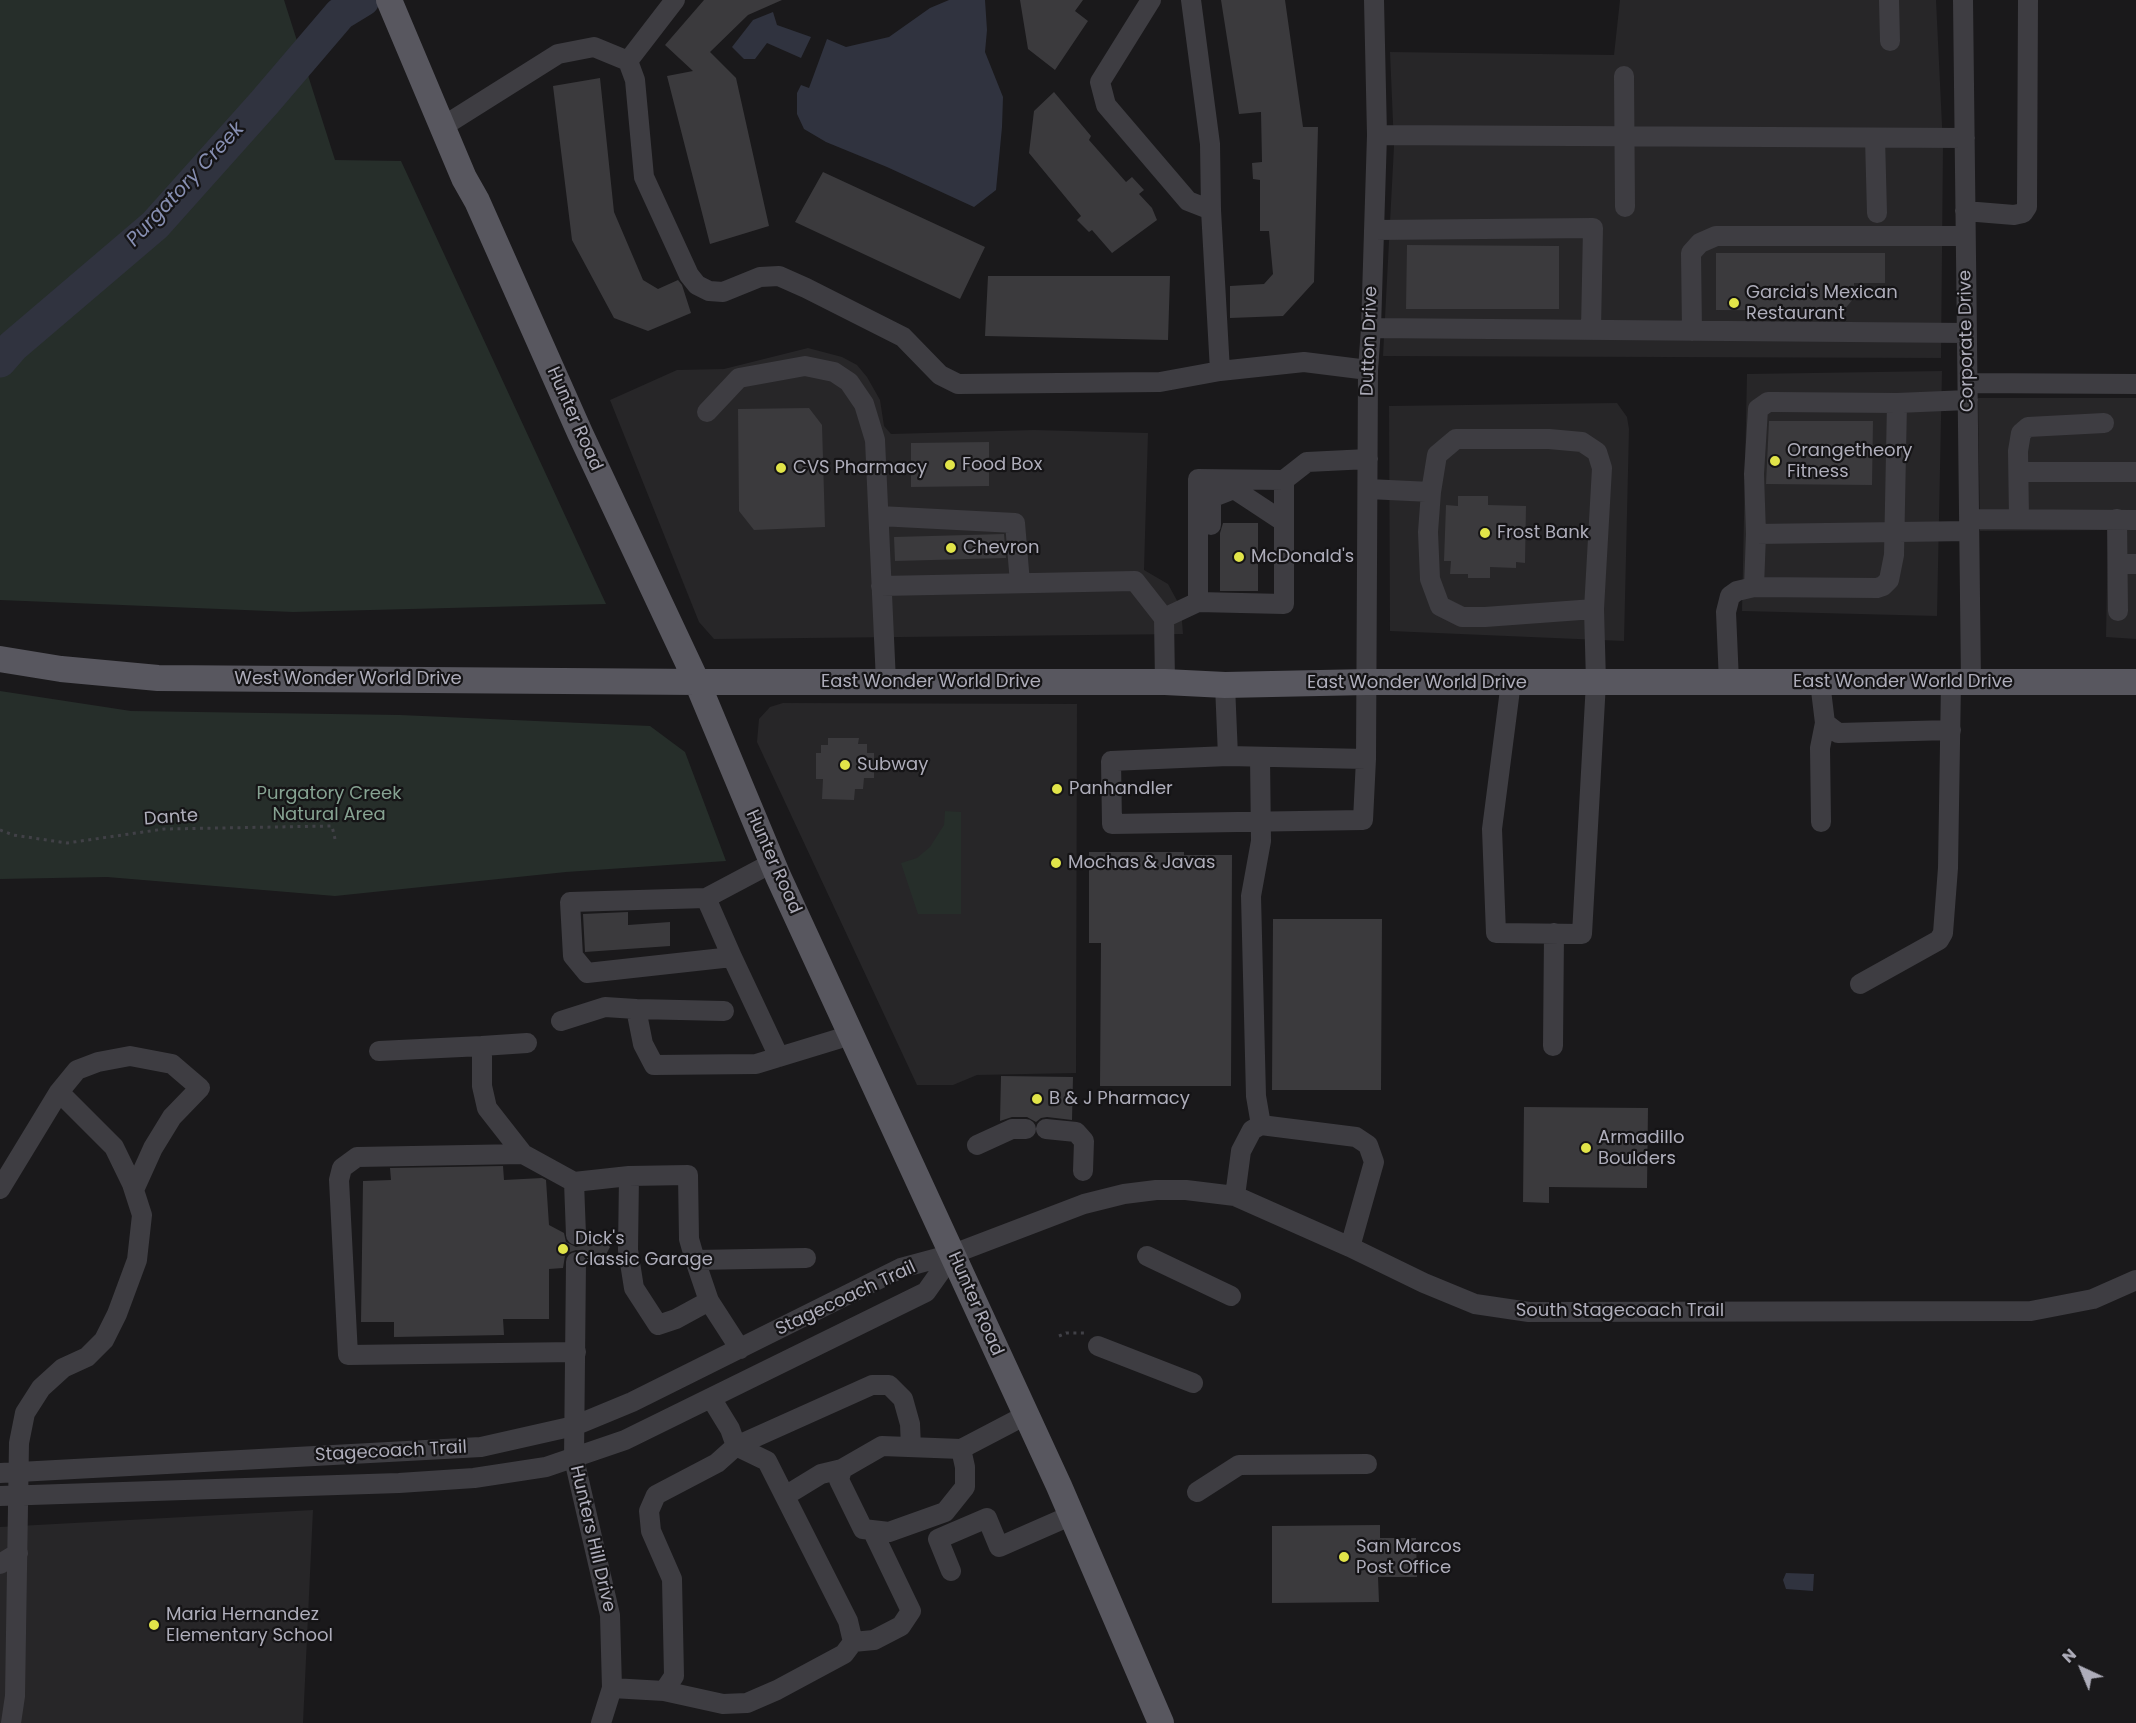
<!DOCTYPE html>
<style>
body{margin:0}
#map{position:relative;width:2136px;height:1723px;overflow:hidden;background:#1a191b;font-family:Poppins,sans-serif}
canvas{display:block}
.north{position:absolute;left:2052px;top:1639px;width:60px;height:60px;-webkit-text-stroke:4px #151416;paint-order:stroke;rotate:316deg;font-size:16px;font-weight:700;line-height:24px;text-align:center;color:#aeadba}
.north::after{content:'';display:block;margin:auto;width:21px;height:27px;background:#aeadba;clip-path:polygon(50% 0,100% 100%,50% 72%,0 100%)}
</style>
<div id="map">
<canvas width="2136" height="1723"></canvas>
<div class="north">N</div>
</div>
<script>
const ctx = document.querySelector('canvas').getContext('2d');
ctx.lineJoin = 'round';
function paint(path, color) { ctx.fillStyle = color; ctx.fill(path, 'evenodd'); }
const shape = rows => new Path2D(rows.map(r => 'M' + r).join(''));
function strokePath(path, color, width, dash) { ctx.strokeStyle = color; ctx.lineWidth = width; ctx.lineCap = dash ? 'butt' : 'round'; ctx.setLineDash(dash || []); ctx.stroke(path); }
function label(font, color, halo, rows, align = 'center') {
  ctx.font = font + ' Poppins,sans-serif'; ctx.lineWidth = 4.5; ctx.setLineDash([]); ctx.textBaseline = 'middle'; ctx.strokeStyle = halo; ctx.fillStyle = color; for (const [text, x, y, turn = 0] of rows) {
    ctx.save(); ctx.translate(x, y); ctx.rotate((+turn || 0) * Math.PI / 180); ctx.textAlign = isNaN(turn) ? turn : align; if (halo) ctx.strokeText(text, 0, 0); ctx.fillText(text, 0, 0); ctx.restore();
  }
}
const built = shape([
 [1620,0,1936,0,1943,146,1941,358,1383,356,1394,146,1390,52,1614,55],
 [808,348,842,357,857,365,867,377,880,400,884,426,891,434,1034,430,1148,433,1144,570,1168,584,1181,608,1183,634,714,639,699,622,610,400,677,370,724,369],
 [1942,371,1937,616,1742,611,1747,374],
 [1978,398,2136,398,2136,639,2106,637,2108,530,1980,531],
 [1617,403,1627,417,1629,429,1624,641,1390,631,1389,406],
 [783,703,1077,704,1076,1073,977,1075,953,1085,917,1085,757,742,759,719,770,707],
 [313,1510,303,1723,0,1723,0,1527]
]);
const green = shape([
 [0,0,284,0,335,160,401,161,606,604,293,612,0,600],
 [0,691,131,711,400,715,650,726,685,752,726,861,566,872,335,896,107,877,0,879],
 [945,811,961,812,961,914,918,914,901,863,917,858,930,847,944,825]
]);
const water = shape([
 [949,0,985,0,987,30,985,52,1003,97,1002,127,996,190,974,207,887,167,826,142,804,129,797,114,797,93,801,85,809,88,827,39,846,47,889,37,930,8],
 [773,12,777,25,811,37,801,58,767,43,755,59,744,59,732,47,753,20],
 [1786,1573,1814,1574,1813,1591,1786,1589,1783,1580]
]);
const river = shape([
 [0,361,13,346,155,225,264,103,340,14,363,0]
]);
const building = shape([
 [704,0,782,0,748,15,710,52,736,78,769,226,710,244,667,76,693,71,665,45],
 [1020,0,1083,0,1075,11,1088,21,1055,70,1028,49],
 [1221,0,1285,0,1303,127,1318,127,1314,282,1283,316,1230,318,1230,286,1264,284,1273,274,1269,231,1260,231,1260,180,1253,179,1252,163,1262,162,1261,112,1239,114],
 [600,78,614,212,643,280,658,289,678,280,682,285,691,313,648,331,614,318,572,240,553,86],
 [1054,92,1091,136,1089,140,1126,182,1132,177,1144,190,1139,194,1152,208,1157,220,1112,253,1092,230,1089,232,1077,220,1081,216,1029,153,1034,111],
 [823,172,985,247,960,299,795,222],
 [1407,245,1559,246,1559,309,1406,309],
 [1716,253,1885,253,1885,283,1854,283,1854,298,1843,311,1716,310],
 [988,276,1170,276,1168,340,985,336],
 [809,408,822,425,825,527,754,530,739,511,738,409],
 [1769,421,1873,421,1872,485,1766,484],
 [989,442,989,486,911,487,911,443],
 [1458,496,1488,496,1488,505,1526,506,1525,563,1516,562,1516,568,1490,567,1490,578,1468,578,1468,574,1450,574,1451,561,1444,561,1446,505,1458,506],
 [1223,523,1258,523,1258,591,1220,591,1220,533],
 [1004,534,1006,558,895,561,894,537],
 [828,738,859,738,858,744,867,744,867,753,874,753,874,778,864,778,863,789,855,789,854,800,822,799,823,779,816,779,816,753,821,753,821,745,828,745],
 [1089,852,1184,852,1184,855,1232,855,1231,1086,1100,1086,1101,943,1089,943],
 [628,912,628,925,670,922,670,946,585,952,583,914],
 [1273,919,1382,919,1381,1090,1272,1090],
 [1001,1076,1073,1077,1072,1120,1047,1117,1041,1118,1036,1122,1027,1117,1012,1117,1000,1121],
 [1524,1107,1648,1108,1647,1188,1549,1187,1549,1203,1523,1202],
 [503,1166,504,1180,542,1178,546,1180,549,1225,564,1233,566,1242,576,1247,583,1245,588,1235,599,1235,610,1247,602,1262,588,1262,586,1256,582,1251,576,1250,570,1252,565,1256,563,1268,549,1269,549,1319,503,1319,504,1335,394,1337,394,1322,361,1322,363,1181,391,1180,390,1168],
 [1380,1525,1380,1538,1416,1538,1417,1577,1378,1577,1379,1602,1272,1603,1272,1526]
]);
const path = shape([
 [0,830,13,835,67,843,164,829,332,826,335,839],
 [1059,1336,1066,1333,1084,1333]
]);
const minor = shape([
 [1151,0,1100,82,1106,105,1188,201,1211,210],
 [1191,0,1210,144,1211,210,1220,371],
 [1889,0,1890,41],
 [1963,0,1971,682],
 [628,61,675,0],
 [1624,76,1625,207],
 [442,127,558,54,594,47,628,61,635,80,644,177,689,275,697,285,709,291,723,292,760,277,779,276,806,288,903,337,940,375,958,384,1160,382,1220,371,1304,362,1368,370],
 [1377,135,1965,138],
 [1875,138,1877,213],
 [1965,211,2014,215,2023,213,2027,207,2028,0],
 [1374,230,1593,228,1591,329],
 [1371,328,1967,333],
 [1692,331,1691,253,1700,243,1716,236,1965,236],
 [1968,383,2136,384],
 [1897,403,1968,400],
 [707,412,739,378,805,366,834,372,849,382,864,404,875,440,886,682],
 [1456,439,1549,439,1582,442,1597,452,1602,468,1594,609,1485,617,1462,617,1440,606,1430,579,1428,532,1431,492,1437,455,1456,439],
 [2019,472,2136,472],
 [1368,489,1431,492],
 [879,516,1015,523,1020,583],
 [2019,518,2018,451,2021,433,2028,427,2104,423],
 [1969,519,2136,520],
 [2117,519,2118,611],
 [1211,525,1211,498,1234,489,1284,522],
 [1756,534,1969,531],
 [2118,564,2136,564],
 [881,586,1135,581,1164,618,1165,682],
 [1198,602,1198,479,1284,480],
 [1164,618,1198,602,1284,604,1284,480,1307,462,1368,459],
 [1511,682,1492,829,1496,933,1582,934,1596,682,1594,609],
 [1729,682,1726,612,1730,596,1737,591,1754,587,1877,588,1883,586,1889,580,1894,555,1897,403,1775,402,1768,402,1758,409,1754,474,1756,534,1754,587],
 [1820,682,1825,723,1838,733,1951,730],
 [1225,685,1228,756,1366,759,1368,370,1371,328,1377,135,1374,0],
 [1228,756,1111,761,1112,824,1363,820,1366,759],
 [1260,757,1261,841,1251,896,1256,1096,1261,1125],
 [1821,822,1820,748,1825,723],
 [772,863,706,898,570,902,573,956,587,973,732,957,779,1057],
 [706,898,732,957],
 [1860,984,1939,940,1943,933,1948,868,1951,682],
 [636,1009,724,1011],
 [561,1021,605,1007,636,1009,643,1044,654,1065,756,1064,851,1035],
 [482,1046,527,1043],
 [1553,1046,1554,933],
 [379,1051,482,1046,482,1086,487,1108,523,1154,574,1182,629,1176,688,1175,689,1239,695,1260,709,1301,740,1349],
 [1046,1129,1076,1132,1084,1141,1083,1171],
 [977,1145,1012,1129,1026,1129],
 [523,1154,357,1157,342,1168,339,1180,348,1355,576,1352],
 [629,1176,628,1250,634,1288,658,1325,676,1319,709,1301],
 [574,1182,576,1235],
 [0,1189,59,1092,77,1070,98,1062,130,1056,172,1064,200,1088,172,1117,153,1148,134,1190],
 [1235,1196,1241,1151,1252,1130,1261,1125,1356,1137,1368,1145,1374,1162,1350,1247],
 [1147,1256,1231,1296],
 [695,1260,806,1258],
 [576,1262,574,1459,610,1615,612,1688,601,1723],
 [1098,1346,1193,1383],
 [736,1446,872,1385,889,1385,903,1399,910,1424,911,1447],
 [961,1449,965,1467,965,1487,945,1512,889,1532,863,1529,839,1480,842,1469,882,1446,961,1449,1026,1415],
 [0,1473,481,1447,574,1426,632,1402,901,1268,953,1254,1084,1204,1124,1194,1156,1190,1186,1190,1235,1196,1350,1247,1424,1283,1475,1304,1529,1312,2031,1311,2093,1299,2136,1280],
 [1197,1492,1239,1465,1367,1464],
 [0,1496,399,1483,474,1478,546,1467,625,1440,926,1292,953,1254],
 [785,1496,821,1474,842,1469],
 [0,1564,18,1553],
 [951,1571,938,1539,987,1518,999,1547,1072,1515],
 [853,1642,874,1640,901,1626,911,1611,872,1530],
 [612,1688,664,1691,674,1676,672,1579,651,1531,649,1511,656,1495,717,1463,736,1446,730,1429,711,1398],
 [664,1691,723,1704,747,1703,777,1690,844,1654,853,1642,848,1621,767,1461,736,1446],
 [11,1723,15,1696,19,1443,25,1413,41,1388,63,1368,87,1357,104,1340,117,1314,137,1260,142,1215,132,1184,114,1147,59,1092]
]);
const major = shape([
 [389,0,464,178,477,201,580,433,697,682,778,876,1059,1486,1161,1723],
 [0,659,61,669,158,678,697,682,1165,682,1225,685,1367,682,2136,682]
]);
const markers = [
 [1734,303,6,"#e1e449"],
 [1775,461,6,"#e1e449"],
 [950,465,6,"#e1e449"],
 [781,468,6,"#e1e449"],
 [1485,533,6,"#e1e449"],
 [951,548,6,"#e1e449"],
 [1239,557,6,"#e1e449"],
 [845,765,6,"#e1e449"],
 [1057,789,6,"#e1e449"],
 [1056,863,6,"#e1e449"],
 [1037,1099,6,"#e1e449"],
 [1586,1148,6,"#e1e449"],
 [563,1249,6,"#e1e449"],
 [1344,1557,6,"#e1e449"],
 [154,1625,6,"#e1e449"]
];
const poiNames = [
 ["Garcia's Mexican",1746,293],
 ["Restaurant",1746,314],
 ["Orangetheory",1787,451],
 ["Fitness",1787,472],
 ["Food Box",962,465],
 ["CVS Pharmacy",793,468],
 ["Frost Bank",1497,533],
 ["Chevron",963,548],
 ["McDonald's",1251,557],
 ["Subway",857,765],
 ["Panhandler",1069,789],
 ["Mochas & Javas",1068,863],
 ["B & J Pharmacy",1049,1099],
 ["Armadillo",1598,1138],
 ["Boulders",1598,1159],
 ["Dick's",575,1239],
 ["Classic Garage",575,1260],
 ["San Marcos",1356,1547],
 ["Post Office",1356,1568],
 ["Maria Hernandez",166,1615],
 ["Elementary School",166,1636]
];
const streetNames = [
 ["Dutton Drive",1370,341,-88],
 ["Corporate Drive",1967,341,-91],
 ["Hunter Road",574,419,66],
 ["West Wonder World Drive",348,679],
 ["East Wonder World Drive",931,682],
 ["East Wonder World Drive",1903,682],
 ["East Wonder World Drive",1417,683],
 ["Dante",171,818,-4],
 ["Hunter Road",773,862,66],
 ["Stagecoach Trail",846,1299,-25],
 ["Hunter Road",975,1304,66],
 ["South Stagecoach Trail",1620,1311],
 ["Stagecoach Trail",391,1452,-3],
 ["Hunters Hill Drive",592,1539,77]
];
const parkNames = [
 ["Purgatory Creek",329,794],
 ["Natural Area",329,815]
];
const waterNames = [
 ["Purgatory Creek",186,185,-47]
];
paint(built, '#272628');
paint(green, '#262e2a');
paint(water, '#30333f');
strokePath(river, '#30333f', 33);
paint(building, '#3b3a3d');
strokePath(path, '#414147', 3, [3, 4.5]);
strokePath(minor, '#3e3d42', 20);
strokePath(major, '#58575f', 26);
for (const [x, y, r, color] of markers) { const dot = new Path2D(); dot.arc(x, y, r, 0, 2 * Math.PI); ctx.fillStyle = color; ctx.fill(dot); strokePath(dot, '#151416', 2); }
label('18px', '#aeadba', '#151416', poiNames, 'left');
label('18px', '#aeadba', '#151416', streetNames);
label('18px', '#86a392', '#151416', parkNames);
label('italic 20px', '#878fb2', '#151416', waterNames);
</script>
